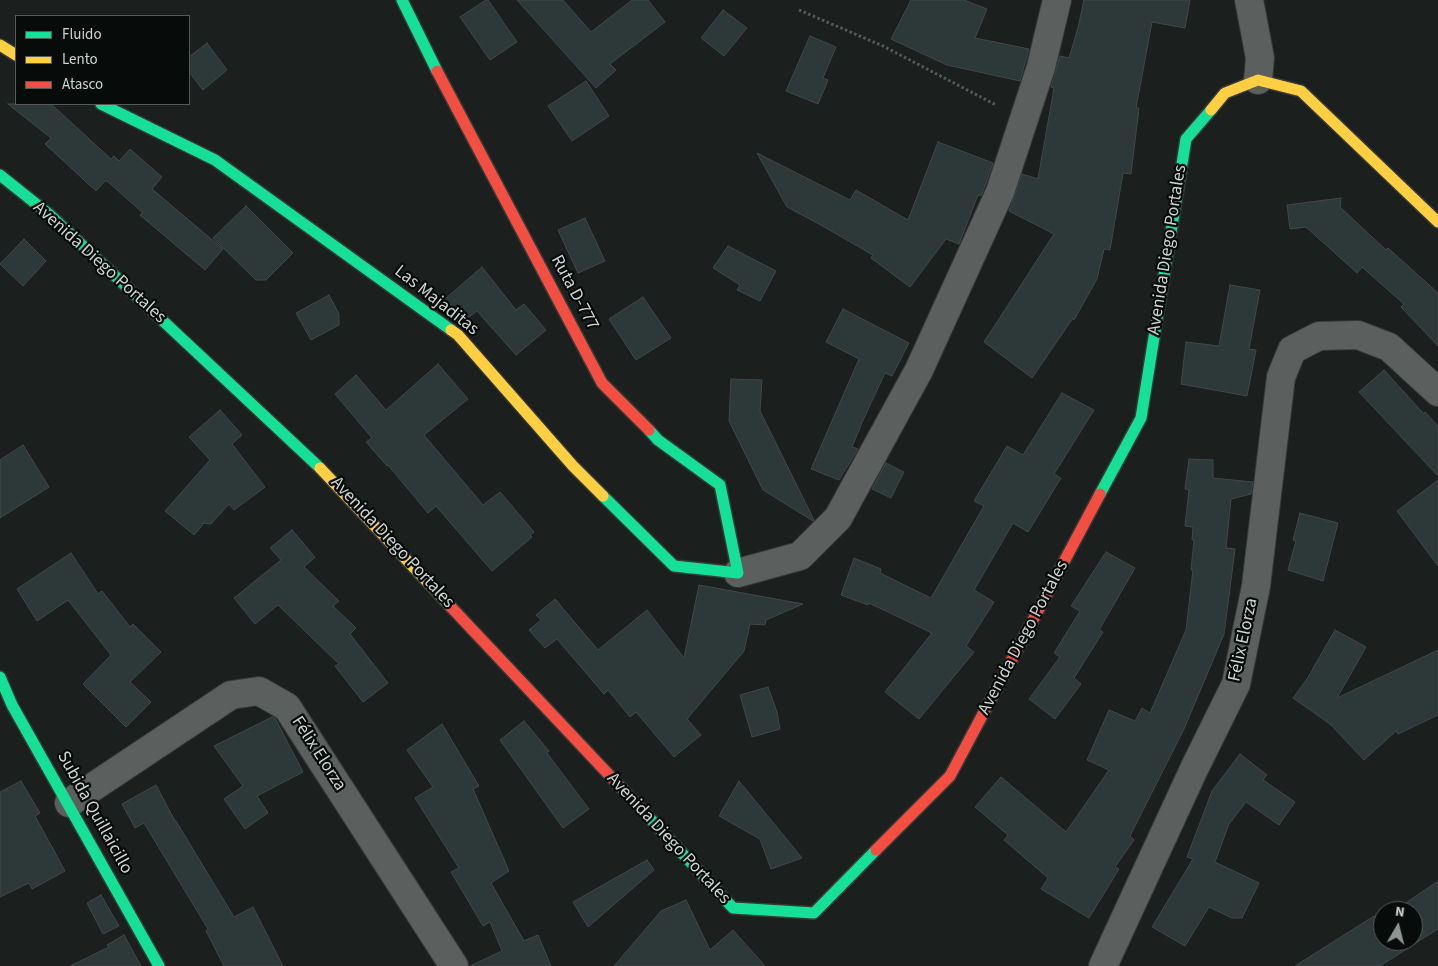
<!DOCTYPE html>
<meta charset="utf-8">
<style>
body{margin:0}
#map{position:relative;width:1438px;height:966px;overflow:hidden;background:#1b201f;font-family:"Source Sans 3",sans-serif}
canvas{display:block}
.legend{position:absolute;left:15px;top:15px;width:175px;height:90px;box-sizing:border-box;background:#070b0a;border:1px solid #565b5a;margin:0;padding:6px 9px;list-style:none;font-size:15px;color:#cdd4d2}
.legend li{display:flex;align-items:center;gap:10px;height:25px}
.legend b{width:25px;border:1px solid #565b5a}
.north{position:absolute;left:1373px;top:901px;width:50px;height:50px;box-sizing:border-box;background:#070b0a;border:1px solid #565b5a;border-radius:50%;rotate:8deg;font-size:14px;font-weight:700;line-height:20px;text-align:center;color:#cdd4d2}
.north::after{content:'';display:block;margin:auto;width:18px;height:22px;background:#8f9593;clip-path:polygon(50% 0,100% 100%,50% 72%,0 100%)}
</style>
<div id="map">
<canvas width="1438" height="966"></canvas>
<ul class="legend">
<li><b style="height:6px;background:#16e098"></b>Fluido</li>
<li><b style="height:6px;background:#ffcf43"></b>Lento</li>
<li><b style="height:6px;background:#f24e42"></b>Atasco</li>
</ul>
<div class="north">N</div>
</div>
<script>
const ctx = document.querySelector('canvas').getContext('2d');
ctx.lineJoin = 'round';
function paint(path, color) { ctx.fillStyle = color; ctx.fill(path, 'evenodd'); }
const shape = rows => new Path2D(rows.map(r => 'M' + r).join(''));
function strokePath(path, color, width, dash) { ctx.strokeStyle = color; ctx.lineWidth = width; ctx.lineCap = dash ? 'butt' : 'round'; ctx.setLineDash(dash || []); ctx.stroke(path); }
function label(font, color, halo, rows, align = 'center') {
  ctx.font = font + ' "Source Sans 3",sans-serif'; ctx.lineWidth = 4.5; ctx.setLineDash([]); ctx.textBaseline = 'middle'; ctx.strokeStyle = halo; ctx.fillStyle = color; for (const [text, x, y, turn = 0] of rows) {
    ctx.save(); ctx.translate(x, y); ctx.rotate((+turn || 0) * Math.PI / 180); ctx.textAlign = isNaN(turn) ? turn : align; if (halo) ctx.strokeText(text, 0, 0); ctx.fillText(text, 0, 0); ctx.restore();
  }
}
const building = shape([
 [486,0,488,0,517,42,490,60,460,17,486,0],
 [517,0,563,0,591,32,632,0,648,0,665,22,610,64,616,70,596,88,517,0],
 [911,0,964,0,987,9,975,38,1029,49,1020,81,947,65,891,39,911,0],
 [1084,0,1190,0,1185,28,1152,22,1136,108,1139,108,1131,174,1123,173,1110,250,1104,249,1097,279,1074,320,1073,318,1032,378,984,342,1054,234,1009,211,1022,174,1038,179,1054,88,1051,87,1060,56,1069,58,1078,28,1084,0],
 [723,10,747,28,724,56,701,38,723,10],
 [810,36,836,47,823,78,828,80,818,104,786,91,810,36],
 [207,43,227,70,203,90,189,72,189,57,207,43],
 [586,81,609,116,572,141,548,106,586,81],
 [8,104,51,104,111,159,114,156,119,161,130,149,162,177,152,189,223,249,205,270,140,215,143,213,107,181,105,181,96,191,45,144,51,138,8,104],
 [938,142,993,163,985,186,981,196,978,195,959,244,946,239,910,287,871,258,873,255,819,224,787,207,757,153,850,200,856,190,908,220,938,142],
 [1341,198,1340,207,1386,250,1388,248,1438,293,1438,346,1401,307,1404,304,1362,267,1357,273,1306,227,1290,229,1287,205,1341,198],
 [246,206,293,253,266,280,256,280,213,238,246,206],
 [585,218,605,261,578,273,558,230,585,218],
 [24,239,46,261,23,286,0,264,24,239],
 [728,246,776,271,760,301,737,290,740,285,713,268,728,246],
 [482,267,516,310,524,304,546,330,516,355,477,311,465,320,445,299,482,267],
 [1230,285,1260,290,1249,349,1256,350,1247,396,1181,384,1186,342,1219,346,1230,285],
 [329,295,339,314,339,325,311,340,296,313,329,295],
 [643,297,671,338,636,360,609,319,643,297],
 [843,309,909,343,892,376,885,373,864,418,852,447,858,449,839,480,811,469,859,359,826,342,843,309],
 [438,364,468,399,424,435,483,505,500,492,534,532,530,535,532,537,492,571,436,506,428,513,388,465,387,466,366,442,372,438,335,394,356,375,386,410,438,364],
 [1384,370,1424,414,1425,412,1438,426,1438,476,1359,392,1384,370],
 [731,379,762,380,760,411,814,520,813,521,763,490,729,421,731,379],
 [1062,393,1094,410,1054,474,1061,478,1028,532,1013,523,974,590,994,602,966,646,974,652,919,719,885,692,932,633,869,603,868,605,841,595,854,558,881,569,880,573,931,598,984,506,974,501,1007,446,1023,455,1062,393],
 [220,410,242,435,232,444,265,487,234,510,229,504,211,524,204,523,194,535,165,511,210,460,189,437,220,410],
 [23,445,49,487,0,518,0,460,23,445],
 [1189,459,1213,460,1213,478,1253,482,1251,494,1231,499,1226,548,1235,549,1224,634,1184,729,1130,836,1134,840,1115,867,1119,869,1089,918,1041,889,1048,878,1004,840,1008,835,975,807,1001,777,1066,832,1109,770,1087,760,1109,710,1135,721,1142,708,1150,713,1186,630,1193,570,1191,570,1194,540,1192,540,1193,527,1185,526,1189,490,1185,489,1189,459],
 [886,463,904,472,891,498,872,489,886,463],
 [1438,480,1438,566,1397,511,1438,480],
 [1300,513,1338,523,1323,581,1288,570,1296,541,1293,540,1300,513],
 [292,530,315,557,304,567,339,601,333,606,356,628,350,634,388,683,363,702,335,666,339,664,278,605,255,624,234,598,281,560,270,548,292,530],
 [1106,552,1135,568,1099,630,1103,632,1074,678,1081,684,1055,719,1029,699,1060,657,1054,653,1080,611,1071,606,1106,552],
 [71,553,98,594,102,591,130,627,133,624,161,652,130,682,151,702,126,727,83,684,111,655,68,600,37,621,17,589,71,553],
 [699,585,803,604,766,620,765,625,750,624,744,651,687,719,701,735,674,757,636,712,630,717,608,690,604,694,557,639,545,648,529,630,541,620,536,615,555,599,598,650,647,610,684,658,699,585],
 [1335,630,1366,647,1337,698,1438,650,1438,715,1398,734,1396,731,1364,760,1330,724,1293,698,1307,679,1335,630],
 [768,687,777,712,780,729,752,737,740,695,768,687],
 [272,717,275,718,303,772,257,796,268,813,245,829,224,799,243,786,214,746,272,717],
 [524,721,549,751,547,753,589,809,563,828,500,740,524,721],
 [442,724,479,786,473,789,509,871,491,883,524,941,538,935,551,966,470,966,502,951,490,922,483,926,451,872,459,868,415,798,433,787,407,750,442,724],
 [1240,754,1267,775,1263,780,1295,802,1279,825,1246,802,1229,824,1215,862,1259,883,1242,918,1232,918,1209,907,1185,946,1152,927,1193,859,1187,857,1212,791,1240,754],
 [21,781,40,813,35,816,65,871,32,889,29,883,0,897,0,792,21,781],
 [739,781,780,831,802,858,771,869,760,839,719,816,739,781],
 [156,785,175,821,176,821,234,917,253,907,283,966,224,966,206,931,208,929,144,823,135,828,122,804,156,785],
 [647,860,654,870,588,927,573,902,647,860],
 [1438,881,1438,929,1380,966,1295,966,1374,916,1378,922,1383,919,1383,941,1413,941,1413,911,1394,911,1438,881],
 [101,895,119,926,103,934,87,903,101,895],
 [686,900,710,950,733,930,765,966,614,966,661,911,686,900],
 [124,935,141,966,70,966,109,947,107,945,124,935]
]);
const path = shape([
 [799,10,883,46,996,105]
]);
const street = shape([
 [1249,0,1260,58,1258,80],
 [738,573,800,556,838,518,919,370,1000,192,1041,67,1057,0],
 [69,803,231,695,259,691,287,707,454,966],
 [1103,966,1194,769,1236,684,1256,586,1281,377,1292,350,1319,336,1358,335,1389,347,1438,392]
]);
const fast = shape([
 [402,0,437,71],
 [101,104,215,160,451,330],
 [0,175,50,215,320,468],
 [1100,494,1141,418,1186,139,1211,110],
 [603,496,674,566,738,573,720,485,658,440,649,430],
 [0,677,12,705,159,966],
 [644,812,733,908,814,913,876,850]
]);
const slow = shape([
 [0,45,16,55],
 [1211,110,1225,93,1258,80,1301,91,1438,222],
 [451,330,458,335,573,466,603,496],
 [320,468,451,607]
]);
const jam = shape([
 [437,71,602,383,649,430],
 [451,607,644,812],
 [876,850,950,776,1100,494]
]);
const streetNames = [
 ["Avenida Diego Portales",1168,250,-81],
 ["Avenida Diego Portales",99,263,42],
 ["Ruta D-777",574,293,62],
 ["Las Majaditas",436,301,38],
 ["Avenida Diego Portales",392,543,47],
 ["Avenida Diego Portales",1024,638,-62],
 ["Félix Elorza",1244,640,-78],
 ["Félix Elorza",318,754,57],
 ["Subida Quillaicillo",94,813,61],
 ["Avenida Diego Portales",668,839,47]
];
paint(building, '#2d3838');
strokePath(building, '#434747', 1);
strokePath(street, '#363a39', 30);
strokePath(fast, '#363a39', 14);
strokePath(slow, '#363a39', 14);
strokePath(jam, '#363a39', 14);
strokePath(path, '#545857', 3, [2.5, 2.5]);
strokePath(street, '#5b605f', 28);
strokePath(fast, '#16e098', 11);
strokePath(slow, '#ffcf43', 11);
strokePath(jam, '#f24e42', 11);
label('18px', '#cdd4d2', '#070b0a', streetNames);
</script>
